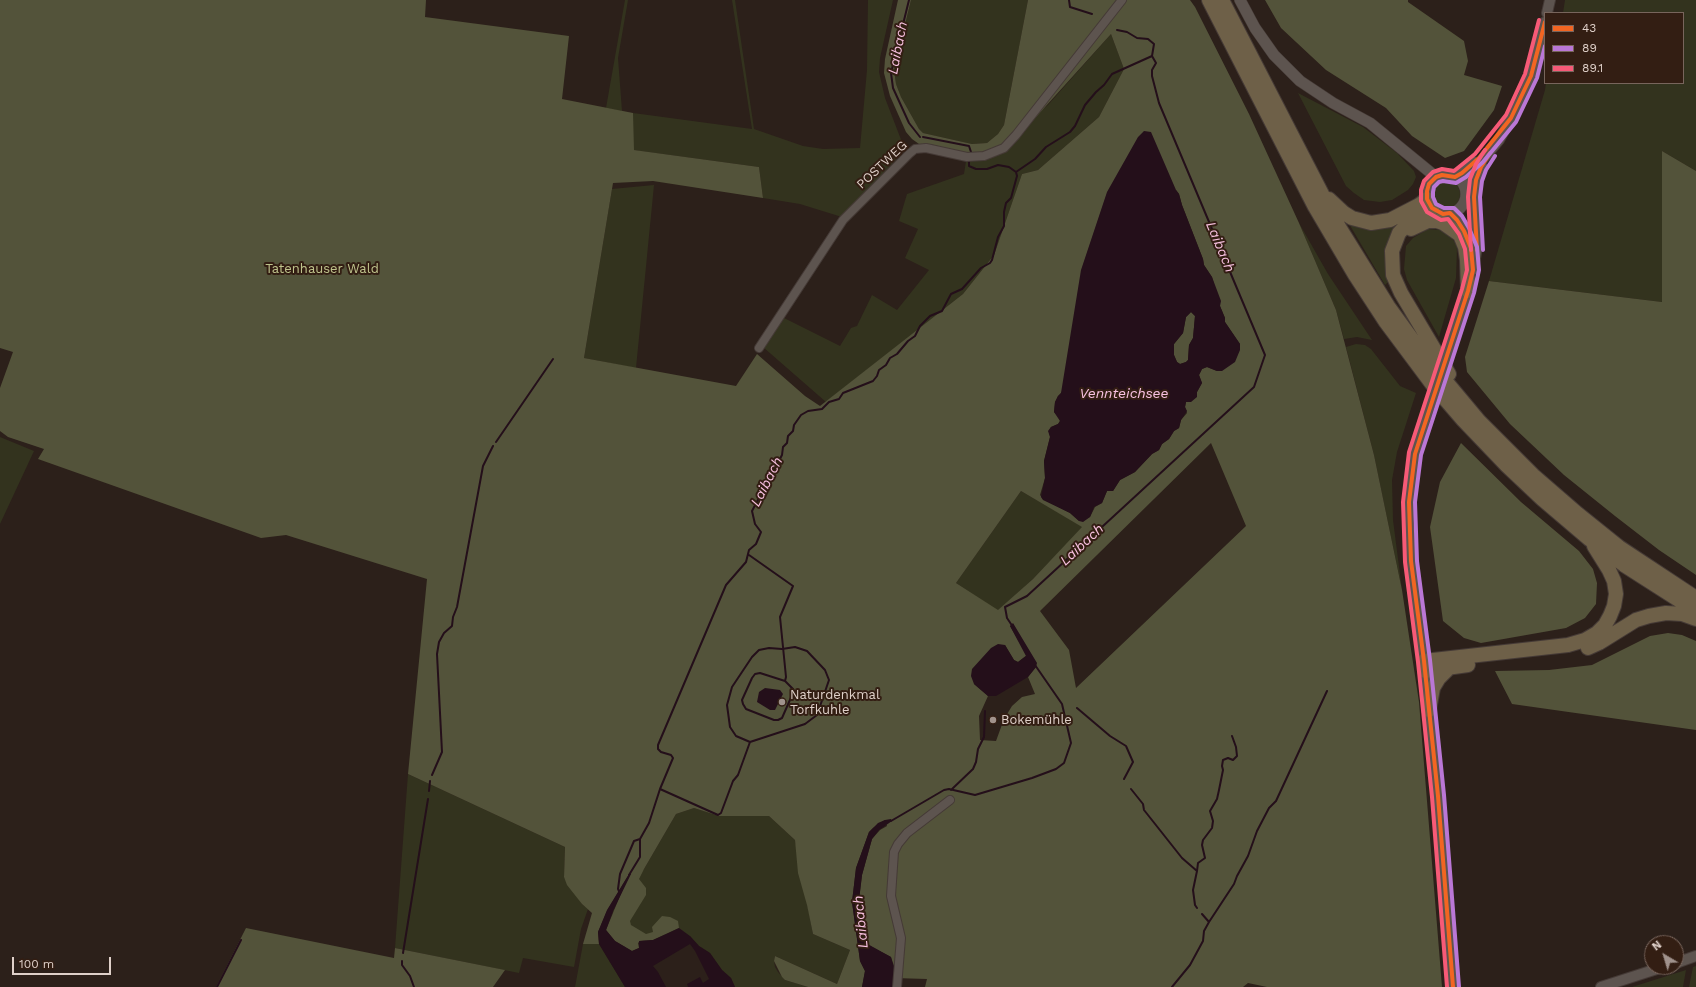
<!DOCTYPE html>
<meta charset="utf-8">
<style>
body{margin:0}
#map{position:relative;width:1696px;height:987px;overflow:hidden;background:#2c201a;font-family:"Work Sans",sans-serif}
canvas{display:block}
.legend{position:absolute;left:1544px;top:12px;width:140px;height:72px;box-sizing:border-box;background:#331e13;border:1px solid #78655c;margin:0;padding:5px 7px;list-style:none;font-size:12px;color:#dfd0c9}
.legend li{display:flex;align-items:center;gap:8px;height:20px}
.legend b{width:20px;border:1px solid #78655c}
.north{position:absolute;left:1644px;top:935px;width:40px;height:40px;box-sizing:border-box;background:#331e13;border:1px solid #78655c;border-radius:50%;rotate:322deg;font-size:11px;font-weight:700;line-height:16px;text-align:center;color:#dfd0c9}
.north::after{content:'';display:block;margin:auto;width:14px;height:18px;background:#a0928c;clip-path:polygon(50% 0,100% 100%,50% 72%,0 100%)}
.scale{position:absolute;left:12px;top:957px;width:99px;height:18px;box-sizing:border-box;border:2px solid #dfd0c9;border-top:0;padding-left:5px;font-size:12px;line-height:14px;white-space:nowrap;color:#dfd0c9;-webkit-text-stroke:3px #331e13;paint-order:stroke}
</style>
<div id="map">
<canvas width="1696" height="987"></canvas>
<ul class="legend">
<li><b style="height:5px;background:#f26522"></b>43</li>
<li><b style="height:5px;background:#ba77d6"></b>89</li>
<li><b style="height:5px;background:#f75a77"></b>89.1</li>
</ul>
<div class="north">N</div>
<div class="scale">100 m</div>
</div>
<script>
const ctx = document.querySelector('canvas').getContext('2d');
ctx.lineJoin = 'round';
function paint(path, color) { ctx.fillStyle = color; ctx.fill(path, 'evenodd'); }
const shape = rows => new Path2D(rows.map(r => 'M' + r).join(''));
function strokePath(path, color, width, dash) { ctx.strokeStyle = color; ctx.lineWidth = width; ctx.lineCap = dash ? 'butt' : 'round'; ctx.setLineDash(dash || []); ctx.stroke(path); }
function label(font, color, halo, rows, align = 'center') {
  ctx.font = font + ' "Work Sans",sans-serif'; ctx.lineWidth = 4; ctx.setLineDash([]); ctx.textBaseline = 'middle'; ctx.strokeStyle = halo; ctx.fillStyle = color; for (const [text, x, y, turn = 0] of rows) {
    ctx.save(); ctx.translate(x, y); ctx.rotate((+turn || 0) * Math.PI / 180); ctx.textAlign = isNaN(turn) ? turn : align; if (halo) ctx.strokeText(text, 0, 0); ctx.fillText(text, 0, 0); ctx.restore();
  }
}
const green = shape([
 [625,0,628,0,618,58,622,111,606,108],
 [732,0,735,0,754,129,803,146,823,149,860,148,867,70,868,0,893,0,880,58,879,72,885,98,905,150,842,217,800,204,763,198,759,167,633,150,633,113,752,129],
 [911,0,1028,0,1004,125,998,134,987,143,972,144,923,133,919,129,901,97,896,84,894,70],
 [1565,0,1696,0,1696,171,1662,151,1662,302,1489,281,1545,90,1546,83,1683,83,1683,13,1563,13],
 [1111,34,1124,69,1099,117,1038,170,1022,174,994,255,963,294,826,402,763,347,782,317,840,346,851,328,857,326,872,295,897,310,929,270,905,258,918,229,899,221,907,194,964,174,966,161,984,159,1048,105],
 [1298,93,1363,127,1397,153,1414,171,1416,177,1413,184,1408,190,1392,200,1380,202,1364,200,1354,193,1346,186],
 '1432 194a14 14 0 1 1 28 0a14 14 0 1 1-28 0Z',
 [654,185,636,368,584,358,612,189],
 [1408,217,1386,258,1385,267,1388,282,1385,285,1348,222],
 [1299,223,1328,274,1372,340,1357,337,1344,339,1336,310],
 [1428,229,1441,230,1451,238,1456,243,1457,248,1456,278,1439,337,1407,280,1404,269,1406,246,1413,238],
 [1356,344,1365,345,1371,349,1400,386,1416,393,1397,452,1392,480,1393,520,1402,590,1374,455,1346,347],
 [0,437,34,451,0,524],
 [1021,491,1083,527,1033,579,998,611,956,583],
 [408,774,565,847,564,877,582,904,588,909,581,929,574,967,523,958,519,973,395,948],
 [694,808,719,816,769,816,795,840,813,934,850,950,837,984,775,956,774,961,775,967,778,972,785,980,808,987,735,987,731,978,722,970,710,953,699,946,690,936,648,939,613,911,644,869,676,814],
 [583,944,599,944,625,987,575,987],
 [1696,966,1696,987,1689,987,1693,967],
 [1686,970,1683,987,1632,987]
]);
const forest = shape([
 [0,0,426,0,425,17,569,36,562,99,633,113,634,150,759,167,763,198,653,181,613,183,584,358,736,386,757,354,805,396,820,406,963,294,994,255,1022,174,1038,170,1099,117,1124,69,1111,34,1018,137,1013,133,1001,146,984,153,967,154,934,145,919,144,912,139,906,132,890,96,884,73,885,59,898,0,911,0,894,70,896,84,901,97,919,129,923,133,972,144,987,143,998,134,1004,125,1028,0,1190,0,1195,7,1249,114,1299,223,1336,310,1374,455,1402,590,1419,702,1442,987,1267,987,1248,983,1243,987,925,987,927,979,894,978,891,957,864,943,859,900,862,875,872,839,880,830,887,826,885,820,873,828,869,832,856,868,852,902,860,961,865,971,862,987,808,987,785,980,782,977,774,961,775,956,837,984,850,950,813,934,807,905,798,873,795,840,769,816,719,816,694,808,676,814,644,869,639,879,646,888,646,895,630,921,631,925,646,934,653,932,652,927,662,916,670,917,678,921,679,928,653,940,640,941,638,943,639,948,632,951,615,941,606,930,629,874,607,911,598,932,599,944,583,944,592,913,582,904,567,885,564,877,565,847,408,774,427,579,286,535,261,538,38,459,44,449,8,437,0,431,0,388,13,352,0,348],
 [1176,190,1179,194,1182,205,1203,259,1204,265,1212,277,1220,306,1225,318,1225,322,1240,344,1217,371,1207,367,1202,369,1199,375,1202,383,1197,392,1197,394,1186,402,1185,407,1187,413,1181,420,1179,428,1174,431,1169,439,1162,444,1159,450,1152,454,1135,472,1120,480,1113,491,1107,491,1102,503,1095,507,1090,517,1079,521,1070,513,1043,499,1040,495,1045,478,1044,461,1050,437,1049,431,1051,427,1058,424,1060,421,1059,417,1054,412,1055,402,1058,396,1061,393],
 [1211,443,1246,526,1076,688,1069,650,1040,611],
 [1021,491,1082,527,1033,579,998,610,956,583],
 [1013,624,1036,667,1028,677,1035,694,1022,697,1012,706,1004,719,996,741,980,740,979,716,988,696,974,684,1005,645,1014,660,1018,662,1027,655,1010,626],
 [1265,0,1408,0,1408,2,1464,41,1468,61,1464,75,1502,86,1494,110,1464,151,1445,158,1412,136,1386,108,1326,70,1281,28],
 [1662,151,1696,171,1696,575,1659,550,1615,516,1564,475,1510,424,1467,372,1465,357,1489,281,1662,302],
 [1191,312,1195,316,1193,338,1189,345,1188,360,1186,362,1180,364,1177,362,1174,355,1174,344,1183,333,1186,317],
 [1461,443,1521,502,1579,551,1593,569,1597,583,1596,604,1585,618,1566,628,1481,643,1464,638,1443,621,1430,527,1440,482],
 [1668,633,1682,635,1696,641,1696,730,1512,704,1495,671,1549,670,1592,665,1650,636],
 [246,928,394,958,395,948,505,970,493,987,216,987]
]);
const water = shape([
 [1144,131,1151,132,1176,190,1179,194,1182,205,1203,259,1204,265,1212,277,1221,301,1220,306,1225,318,1225,322,1240,344,1240,350,1235,362,1222,371,1217,371,1207,367,1202,369,1199,375,1202,383,1197,392,1197,397,1191,402,1186,402,1185,407,1187,411,1181,420,1179,428,1174,431,1169,439,1162,444,1159,450,1152,454,1135,472,1120,480,1113,491,1107,491,1102,503,1094,507,1090,517,1083,522,1079,521,1070,513,1043,500,1041,497,1045,478,1044,461,1050,437,1048,431,1051,427,1058,424,1060,421,1054,412,1055,402,1058,396,1061,393,1081,270,1107,192,1138,137],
 [1191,312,1195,316,1193,338,1189,345,1188,360,1186,362,1180,364,1177,362,1174,355,1174,344,1183,333,1186,317],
 [1013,623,1037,663,1036,667,1028,677,996,696,988,696,974,684,971,676,972,669,991,648,998,644,1005,645,1014,660,1018,662,1026,656,1010,626],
 [765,688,780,690,783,694,775,710,770,710,757,702,759,692],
 [891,819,892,821,879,830,872,839,862,875,859,900,864,942,891,957,894,966,894,987,862,987,865,971,860,961,852,902,856,868,869,832,878,823,885,820],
 [629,874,631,874,613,911,606,930,615,941,632,951,639,948,639,941,653,940,679,928,690,936,699,946,710,953,722,970,731,978,735,987,688,987,687,984,700,977,703,983,709,979,695,951,690,944,653,966,658,972,666,987,625,987,599,944,598,932,607,910]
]);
const stream = shape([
 [909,0,891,73,893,88,909,123,920,137],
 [1069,0,1070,7,1092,14],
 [923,137,969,146,971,152],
 [1016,172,1035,159,1046,147,1070,132,1075,126,1085,105,1096,92,1104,85,1112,74,1152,56],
 [496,442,553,359],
 [749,555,793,586,780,617,786,677,785,681],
 [1013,627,1007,618,1005,607,1027,596,1254,387,1265,355,1159,103,1152,76,1152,70,1156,63,1152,56,1154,44,1148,39,1137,38,1127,32,1117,30],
 [760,673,785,681,793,689,793,693,782,718,778,720,774,720,746,709,743,704,742,700,752,678,755,674,760,673],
 [1077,708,1110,736,1126,746,1133,762,1124,779],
 [432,775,442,752,437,654,439,642,444,633,452,626,453,617,457,607,483,466,493,446],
 [660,789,718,815,721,813,733,781,738,775,750,742,805,724,817,715,829,680,825,670,807,651,795,647,782,649,769,648,759,650,752,657,732,687,727,705,730,727,736,736,750,742],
 [1131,789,1143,804,1144,810,1182,858,1197,871,1193,890,1195,905,1197,908],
 [951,790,973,769,976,762,978,749,984,737,985,711],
 [429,791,430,781],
 [891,821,944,790,949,789,975,795,1032,778,1056,769,1064,763,1071,743,1062,704,1035,665],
 [1197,871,1198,863,1205,858,1202,845,1203,840,1212,828,1213,821,1210,811,1217,799,1219,790,1223,770,1222,766,1223,760,1228,758,1233,760,1237,756,1236,747,1232,736],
 [629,875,640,857,640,839,649,823,660,789,673,758,671,755,661,752,658,749,658,745,726,585,746,562,749,550,756,544,761,532,755,524,752,511,782,455,783,447,787,443,788,436,793,431,794,425,801,415,808,411,822,409,829,402,839,399,843,393,873,381,877,376,879,370,886,365,890,358,897,354,908,341,915,336,920,326,930,316,942,311,951,294,962,289,981,268,990,263,992,260,998,237,1004,226,1004,212,1006,203,1011,198,1017,176,1016,172,1009,167,998,165,987,169,976,169,969,166,969,161],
 [620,894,618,889,620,874,634,841,640,839],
 [1209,922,1234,884,1237,876,1248,856,1257,831,1269,808,1276,801,1327,691],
 [403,953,428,799],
 [402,961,402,965,410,976,414,987],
 [217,987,241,940],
 [1172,987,1190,965,1203,941,1204,931,1209,922,1202,914]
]);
const minor = shape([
 [759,348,843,220,909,154,915,149,926,148,967,157,984,156,1004,148,1016,135,1122,0],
 [897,987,901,938,891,896,894,852,898,844,907,833,950,800]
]);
const tertiary = shape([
 [1547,13,1550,0],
 [1455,177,1474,162],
 [1464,185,1467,178,1499,140,1523,96,1531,76,1545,22],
 [1473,270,1477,247,1474,197,1476,180,1482,166],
 [1676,963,1696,956],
 [1601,987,1663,967]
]);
const secondary = shape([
 [1240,0,1255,28,1274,55,1300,81,1333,103,1370,123,1436,177],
 '1426 194a20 20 0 1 1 40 0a20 20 0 1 1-40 0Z',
 [1450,213,1457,220,1468,240],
 [1448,352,1470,284],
 [1424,421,1415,454,1411,478,1408,523,1411,561,1424,661,1438,796,1453,987]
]);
const motorway = shape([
 [1209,0,1315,207,1355,275,1385,321,1432,384,1463,420,1507,466,1542,499,1589,539,1624,565,1696,611],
 [1222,0,1339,227,1388,306,1423,354,1479,421,1533,475,1578,514,1619,547,1696,598],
 [1329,199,1344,213,1352,218,1371,223,1390,220,1419,205,1427,199],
 [1432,208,1412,219,1399,233,1392,251,1393,275,1401,293,1449,374],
 [1411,229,1428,221,1437,221,1443,223,1460,235,1465,247,1467,260,1468,291],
 [1588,648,1599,643,1636,620,1649,616,1666,613,1682,614,1696,619],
 [1424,661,1568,645,1585,640,1597,633,1605,625,1610,616,1614,606,1616,594,1614,581,1609,570,1594,546],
 [1425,671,1468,665],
 [1429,710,1433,688,1439,678,1450,667]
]);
const secondaryBridge = shape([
 [1424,421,1448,352]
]);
const bus1 = shape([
 [1477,250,1474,197,1476,180,1481,167,1490,153],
 [1453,987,1438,796,1424,661,1411,561,1409,502,1415,454,1468,291,1473,270,1471,248,1464,231,1457,220,1450,213,1443,214,1432,208,1427,199,1427,191,1429,184,1436,177,1442,175,1455,177,1462,173,1479,158,1511,118,1531,76,1545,22]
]);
const bus2 = shape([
 [1483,250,1480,197,1482,181,1486,170,1495,156],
 [1459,987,1444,795,1430,660,1417,561,1415,502,1421,455,1474,293,1479,270,1477,247,1469,228,1462,216,1454,208,1444,208,1436,204,1433,197,1433,192,1434,187,1439,182,1443,181,1456,183,1466,177,1483,162,1516,122,1537,78,1545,46]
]);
const bus3 = shape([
 [1471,250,1468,197,1470,179,1476,164,1485,150],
 [1447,987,1432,797,1418,662,1405,562,1403,502,1409,452,1462,289,1467,270,1465,249,1459,234,1448,219,1441,220,1427,212,1421,201,1421,190,1424,181,1433,172,1442,169,1454,171,1475,154,1506,115,1525,74,1539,20]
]);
const markers = [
 [782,702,4,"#a0928c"],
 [993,720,4,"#a0928c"]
];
const streetNames = [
 ["POSTWEG",882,165,-43]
];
const parkNames = [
 ["Tatenhauser Wald",322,269]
];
const poiNames = [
 ["Naturdenkmal",790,695],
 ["Torfkuhle",790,710],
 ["Bokemühle",1001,720]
];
const waterNames = [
 ["Laibach",898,48,-79],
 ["Laibach",1220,247,67],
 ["Vennteichsee",1124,394],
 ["Laibach",767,482,-63],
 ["Laibach",1082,545,-43],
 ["Laibach",861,922,-96]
];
paint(green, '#33331e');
paint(forest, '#53533a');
paint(water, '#240f1a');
strokePath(stream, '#240f1a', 2);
strokePath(minor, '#453a36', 10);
strokePath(tertiary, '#453a36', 12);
strokePath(secondary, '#453a36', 12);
strokePath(motorway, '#453a36', 16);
strokePath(minor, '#5d544f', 8);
strokePath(tertiary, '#5d544f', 10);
strokePath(secondary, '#5d544f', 11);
strokePath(motorway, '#6e6048', 14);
strokePath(secondaryBridge, '#453a36', 12, []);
strokePath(secondaryBridge, '#5d544f', 11);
strokePath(bus1, '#f26522', 4);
strokePath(bus2, '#ba77d6', 4);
strokePath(bus3, '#f75a77', 4);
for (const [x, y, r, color] of markers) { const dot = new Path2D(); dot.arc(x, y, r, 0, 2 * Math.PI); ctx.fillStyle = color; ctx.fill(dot); strokePath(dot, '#331e13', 1.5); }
label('13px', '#dfd0c9', '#331e13', streetNames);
label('13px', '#bfc38c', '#331e13', parkNames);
label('13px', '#dfd0c9', '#331e13', poiNames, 'left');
label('italic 14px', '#f9c2e1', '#331e13', waterNames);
</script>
